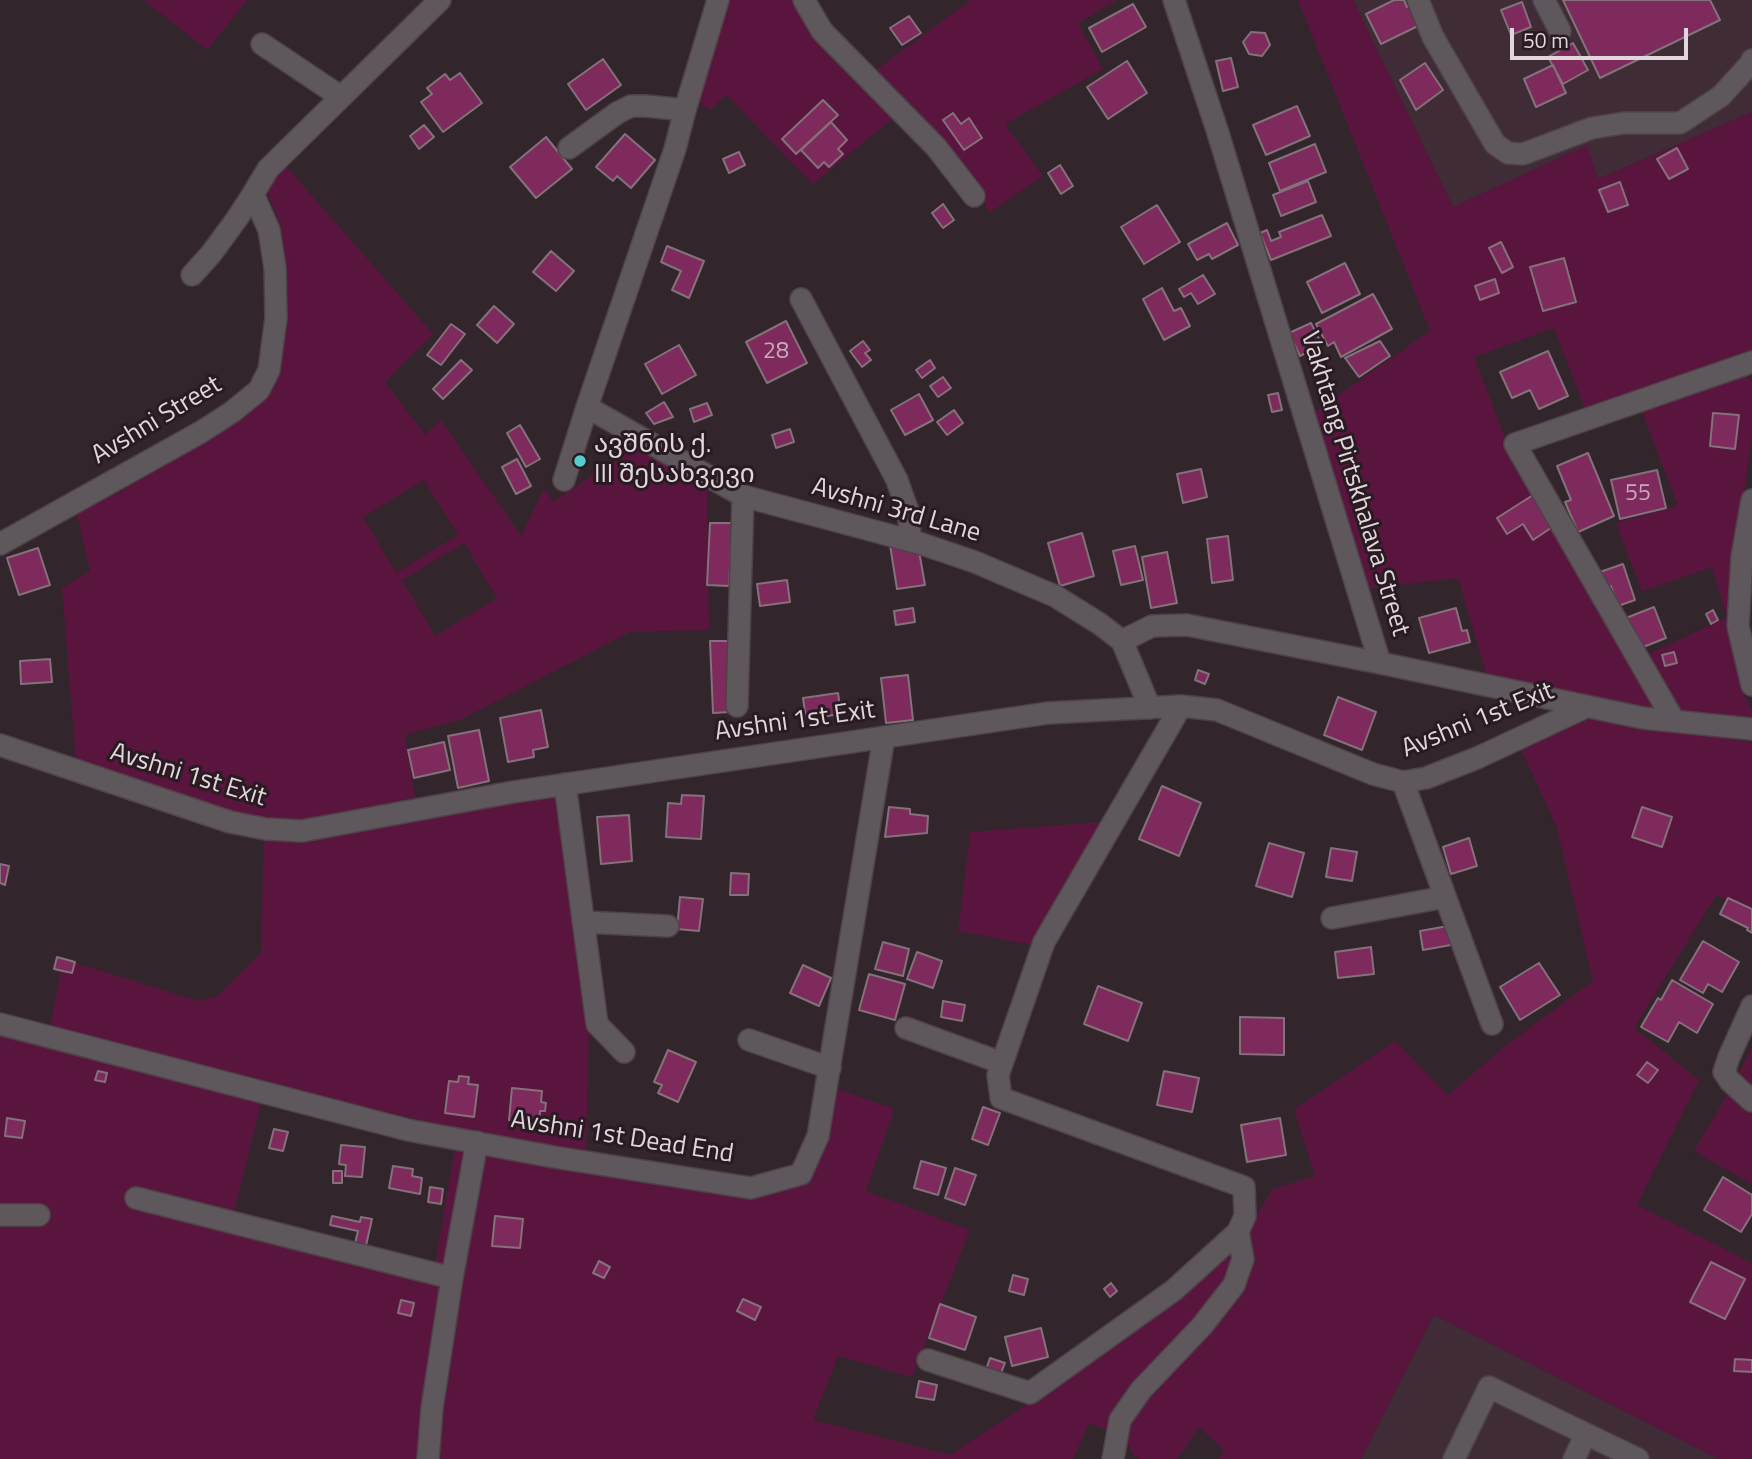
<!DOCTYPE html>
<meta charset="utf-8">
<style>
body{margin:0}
#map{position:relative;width:1752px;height:1459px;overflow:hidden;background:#33252c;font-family:"Titillium Web",sans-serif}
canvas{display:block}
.scale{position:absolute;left:1510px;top:28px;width:178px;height:32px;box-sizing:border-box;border:4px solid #e0d6db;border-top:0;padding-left:9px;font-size:21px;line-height:24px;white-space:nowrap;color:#e0d6db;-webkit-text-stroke:5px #291b22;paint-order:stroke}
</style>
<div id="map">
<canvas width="1752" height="1459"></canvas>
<div class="scale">50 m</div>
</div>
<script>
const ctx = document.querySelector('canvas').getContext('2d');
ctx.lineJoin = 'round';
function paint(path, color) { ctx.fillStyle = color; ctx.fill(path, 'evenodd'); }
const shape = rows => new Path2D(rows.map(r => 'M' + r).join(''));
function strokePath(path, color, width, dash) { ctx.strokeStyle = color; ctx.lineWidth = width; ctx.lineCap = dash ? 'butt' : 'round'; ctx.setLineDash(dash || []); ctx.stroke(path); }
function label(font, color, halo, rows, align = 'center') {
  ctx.font = font + ' "Titillium Web","Noto Sans Georgian",sans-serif'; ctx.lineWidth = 6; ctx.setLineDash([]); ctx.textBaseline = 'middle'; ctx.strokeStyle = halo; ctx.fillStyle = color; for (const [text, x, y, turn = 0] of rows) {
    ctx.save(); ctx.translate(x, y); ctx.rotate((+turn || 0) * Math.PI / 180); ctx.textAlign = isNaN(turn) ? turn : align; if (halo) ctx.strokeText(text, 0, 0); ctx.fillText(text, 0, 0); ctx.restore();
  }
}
const built = shape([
 [1353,0,1752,0,1752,112,1598,179,1587,146,1453,207],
 [1434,1315,1719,1459,1361,1459]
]);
const green = shape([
 [144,0,247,0,207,50],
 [727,0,797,0,897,115,813,184,726,95,710,110,696,100],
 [971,0,1117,0,1078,23,1103,69,1005,124,1043,176,989,213,980,194,873,72],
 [1298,0,1353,0,1453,207,1587,145,1598,179,1752,112,1752,353,1585,409,1554,328,1474,357,1504,435,1524,473,1660,712,1487,677,1458,578,1365,589,1310,415,1430,331],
 [285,165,433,334,385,382,425,435,441,420,521,536,544,488,553,502,640,444,709,484,707,490,709,630,630,632,462,719,405,735,415,797,310,821,277,822,234,816,76,763,62,588,90,571,77,514,123,490,258,404,273,390,278,371,281,227,268,193,276,176],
 [424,480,458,535,396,573,363,517],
 [464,543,497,598,435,636,402,580],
 [1746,376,1752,381,1752,436,1732,574,1732,626,1739,685,1752,711,1752,717,1680,715,1641,658,1727,617,1712,567,1642,591,1616,523,1678,506,1641,409],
 [1595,716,1752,743,1752,912,1716,895,1634,1028,1699,1080,1637,1205,1752,1263,1752,1459,1719,1459,1434,1315,1361,1459,1219,1459,1223,1450,1199,1427,1177,1459,1140,1459,1133,1455,1124,1436,1089,1423,1073,1459,0,1459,0,1033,262,1100,229,1231,433,1277,455,1147,589,1171,808,1181,835,1088,894,1109,866,1191,970,1230,912,1377,838,1356,813,1420,950,1455,1084,1367,1172,1303,1231,1255,1273,1189,1315,1176,1294,1110,1395,1041,1448,1095,1504,1047,1593,981,1556,825,1521,750],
 [559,795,589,1025,586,1151,453,1127,347,1103,50,1027,63,959,198,1001,216,997,261,953,264,836],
 [1102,822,1032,945,958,931,970,832],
 [1752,1048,1752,1184,1694,1151,1724,1100]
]);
const building = shape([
 [1394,0,1404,0,1407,7,1414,3,1424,23,1381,44,1366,14,1394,0],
 [1563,0,1710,0,1720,20,1600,78,1563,0],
 [1522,2,1531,27,1511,35,1501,10,1522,2],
 [1133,4,1146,27,1102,52,1089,28,1133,4],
 [909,16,921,33,902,45,890,28,909,16],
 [1251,32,1265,33,1270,45,1262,56,1249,54,1243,42,1251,32],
 [1573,43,1588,70,1563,84,1548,57,1573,43],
 [1231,58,1238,87,1223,91,1216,61,1231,58],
 [603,59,621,85,586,110,568,84,603,59],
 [1127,61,1147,93,1108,119,1087,87,1127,61],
 [1425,63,1443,90,1416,110,1400,80,1425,63],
 [1553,65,1566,93,1536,107,1524,79,1553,65],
 [460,73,482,103,443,132,421,102,432,94,427,88,445,74,450,80,460,73],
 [823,100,838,115,796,154,782,139,823,100],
 [1297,106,1310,136,1266,155,1253,125,1297,106],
 [953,113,961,124,969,118,982,138,964,150,943,120,953,113],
 [831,122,847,140,838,149,843,154,829,167,824,162,818,168,801,150,831,122],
 [424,125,434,137,419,149,410,136,424,125],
 [625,134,655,160,631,188,617,176,613,181,596,167,625,134],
 [546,137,572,169,536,198,510,167,546,137],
 [1315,144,1326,172,1280,191,1269,163,1315,144],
 [1677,148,1688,169,1669,179,1657,159,1677,148],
 [739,152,745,165,729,173,723,159,739,152],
 [1060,165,1073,186,1061,194,1048,173,1060,165],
 [1308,181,1316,202,1281,216,1273,195,1308,181],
 [1620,182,1628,205,1608,212,1599,190,1620,182],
 [943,204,954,220,943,228,932,213,943,204],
 [1157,205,1180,242,1144,264,1121,227,1157,205],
 [1322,215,1331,236,1271,260,1260,233,1267,230,1271,241,1281,237,1279,232,1322,215],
 [1227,223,1238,245,1212,259,1209,254,1197,260,1188,244,1227,223],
 [1501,242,1513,267,1502,273,1489,248,1501,242],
 [667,246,704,261,689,298,672,290,681,271,661,262,667,246],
 [551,251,574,271,556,291,533,272,551,251],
 [1564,258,1576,302,1543,311,1530,267,1564,258],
 [1345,263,1360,294,1322,313,1307,282,1345,263],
 [1203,275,1215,294,1198,304,1191,293,1184,297,1179,289,1203,275],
 [1495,279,1499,293,1480,300,1475,286,1495,279],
 [1162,288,1174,311,1181,308,1190,326,1164,340,1143,299,1162,288],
 [1373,294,1392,329,1341,357,1334,342,1328,346,1316,324,1373,294],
 [494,306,514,324,497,343,477,325,494,306],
 [786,321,807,363,767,383,746,342,786,321],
 [1311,323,1322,345,1300,356,1289,333,1311,323],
 [451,324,465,334,441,365,427,355,451,324],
 [863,341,870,350,865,353,871,360,862,367,850,351,863,341],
 [1380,341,1390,356,1359,377,1345,358,1380,341],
 [679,345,696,375,662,394,645,364,679,345],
 [1548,351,1568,396,1539,409,1530,390,1512,398,1500,372,1548,351],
 [461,360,472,370,443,399,433,389,461,360],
 [930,360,935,368,922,378,916,370,930,360],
 [943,377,951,388,938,397,930,386,943,377],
 [1278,393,1282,410,1272,412,1268,395,1278,393],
 [919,394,933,420,905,435,891,410,919,394],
 [664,402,673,417,654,424,646,413,664,402],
 [707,403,712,415,694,422,690,409,707,403],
 [954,410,963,423,947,435,937,422,954,410],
 [1713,413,1739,415,1735,449,1710,446,1713,413],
 [520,425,540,459,526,467,507,433,520,425],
 [790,429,794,442,776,448,772,435,790,429],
 [1588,453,1614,516,1578,532,1565,502,1571,500,1557,466,1588,453],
 [517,459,531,486,516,494,502,467,517,459],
 [1201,469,1207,497,1183,503,1177,474,1201,469],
 [1657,470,1666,508,1620,519,1611,480,1657,470],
 [1533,495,1554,526,1533,540,1523,524,1507,534,1497,518,1533,495],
 [710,523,732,523,729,586,707,585,710,523],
 [1082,533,1094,576,1060,586,1048,543,1082,533],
 [1228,536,1233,580,1212,583,1207,539,1228,536],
 [890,545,919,551,925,585,897,589,890,545],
 [1135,546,1143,580,1121,585,1113,551,1135,546],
 [38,548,50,585,19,595,7,558,38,548],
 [1167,552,1177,603,1151,608,1142,557,1167,552],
 [1623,564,1635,600,1618,606,1611,586,1605,588,1600,572,1623,564],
 [787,580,790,602,760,606,757,584,787,580],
 [1654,607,1666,638,1638,649,1626,618,1654,607],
 [913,608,915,622,896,625,894,611,913,608],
 [1456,608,1462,631,1467,630,1470,642,1429,653,1419,618,1456,608],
 [1713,610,1718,620,1711,624,1706,614,1713,610],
 [710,641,729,641,729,712,713,713,710,641],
 [1674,652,1677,663,1665,666,1662,655,1674,652],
 [50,659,52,682,21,684,20,661,50,659],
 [1198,670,1209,674,1205,684,1195,680,1198,670],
 [908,675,913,720,886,723,881,678,908,675],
 [838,693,841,714,806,719,803,698,838,693],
 [1338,697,1376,712,1362,750,1324,735,1338,697],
 [541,710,548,747,533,750,534,757,508,762,500,718,541,710],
 [479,730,489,781,458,788,448,736,479,730],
 [444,742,450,770,414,778,408,750,444,742],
 [1162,786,1201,803,1179,856,1139,839,1162,786],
 [682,795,704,796,701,839,666,837,668,803,681,804,682,795],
 [889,807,910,809,910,814,928,816,927,833,885,837,889,807],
 [1642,807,1672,817,1662,847,1632,837,1642,807],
 [629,815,632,861,601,864,597,817,629,815],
 [1469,838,1477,866,1451,874,1443,847,1469,838],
 [1269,843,1304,853,1292,897,1256,886,1269,843],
 [1331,848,1357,852,1352,881,1326,877,1331,848],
 [0,864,9,866,5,885,0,883,0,864],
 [731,873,749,874,748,895,730,895,731,873],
 [680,897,703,899,699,931,677,929,680,897],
 [1728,898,1752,909,1752,933,1747,930,1748,928,1720,914,1728,898],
 [1448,926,1451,945,1423,950,1420,931,1448,926],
 [1703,941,1739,962,1722,992,1708,984,1703,993,1680,980,1703,941],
 [883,942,909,949,903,976,875,969,883,942],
 [1371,947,1374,974,1338,978,1335,952,1371,947],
 [917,952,942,961,933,988,907,979,917,952],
 [57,957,75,962,72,973,54,969,57,957],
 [1539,963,1560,995,1520,1020,1500,987,1539,963],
 [803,965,831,978,819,1006,790,993,803,965],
 [869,974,905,984,895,1020,859,1010,869,974],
 [1672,980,1713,1004,1697,1033,1679,1022,1668,1042,1641,1027,1658,998,1661,1000,1672,980],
 [1098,986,1142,1003,1128,1041,1084,1024,1098,986],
 [943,1001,965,1005,962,1021,941,1017,943,1001],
 [1240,1017,1284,1018,1284,1055,1240,1054,1240,1017],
 [668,1050,696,1062,678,1102,658,1093,662,1085,654,1082,668,1050],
 [1647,1062,1658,1070,1648,1083,1637,1075,1647,1062],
 [98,1071,107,1073,105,1082,95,1080,98,1071],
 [1164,1071,1199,1078,1192,1112,1157,1105,1164,1071],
 [459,1076,469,1077,468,1084,478,1085,474,1117,445,1113,449,1081,458,1082,459,1076],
 [512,1088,542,1091,541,1102,546,1103,545,1111,540,1111,539,1123,509,1120,512,1088],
 [983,1107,1000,1113,988,1145,972,1139,983,1107],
 [7,1118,25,1121,22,1138,5,1136,7,1118],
 [1280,1118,1286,1155,1247,1162,1241,1125,1280,1118],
 [274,1129,288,1132,283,1151,269,1148,274,1129],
 [341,1145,365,1147,362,1177,345,1176,346,1165,339,1164,341,1145],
 [921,1161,946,1168,938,1195,914,1188,921,1161],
 [393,1166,413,1169,412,1176,422,1178,420,1194,389,1188,393,1166],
 [955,1168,976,1175,965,1205,945,1198,955,1168],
 [333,1171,342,1171,342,1183,333,1183,333,1171],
 [1723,1177,1752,1195,1752,1214,1741,1232,1704,1210,1723,1177],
 [430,1187,443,1189,441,1204,428,1202,430,1187],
 [332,1216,360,1222,361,1217,372,1219,365,1250,354,1248,358,1231,330,1225,332,1216],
 [495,1216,523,1219,520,1248,492,1246,495,1216],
 [599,1261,610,1267,604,1278,593,1273,599,1261],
 [1711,1262,1745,1279,1725,1319,1690,1302,1711,1262],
 [1013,1275,1028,1279,1024,1295,1009,1291,1013,1275],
 [1111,1283,1117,1291,1110,1297,1104,1289,1111,1283],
 [743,1299,761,1307,755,1320,737,1311,743,1299],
 [401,1300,414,1303,411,1316,398,1313,401,1300],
 [940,1304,976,1317,965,1350,929,1338,940,1304],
 [1041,1328,1048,1357,1012,1366,1005,1337,1041,1328],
 [990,1358,1005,1363,999,1378,985,1373,990,1358],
 [1735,1359,1752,1360,1752,1372,1734,1371,1735,1359],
 [919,1381,937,1385,934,1400,916,1397,919,1381]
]);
const minor = shape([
 [804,0,822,31,936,147,974,196],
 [1174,0,1218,133,1380,663,1643,718,1752,729],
 [1418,0,1433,37,1495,144,1508,153,1523,154,1592,128,1624,123,1680,123,1721,96,1751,63,1752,60],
 [1544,0,1560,31],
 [262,44,341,97],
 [569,148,617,113,631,106,646,106,685,110],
 [192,275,211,254,236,220,253,194],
 [801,299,897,480,909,514,910,541],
 [587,407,743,496,919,543,975,562,1055,596,1100,624,1122,641,1150,708],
 [564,480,587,407,675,149,685,110,718,0],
 [1752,500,1742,557,1738,626,1752,685],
 [0,544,201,432,232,412,259,390,269,370,276,318,275,268,269,230,253,194,268,169,440,0],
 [1122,641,1152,626,1187,625,1380,663],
 [737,706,743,496],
 [1674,721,1515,444,1752,362],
 [0,745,230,822,266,829,302,831,513,792,1048,713,1181,706,1217,710,1373,774,1403,782,1426,778,1477,758,1586,707],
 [1403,782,1492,1024],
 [565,784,597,1024,624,1052],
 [1332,918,1445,897],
 [583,922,668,926],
 [1752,1006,1729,1057,1724,1072,1730,1081,1752,1101],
 [0,1024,408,1130,554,1157,751,1188,801,1174,818,1136,884,737],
 [906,1028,1002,1063],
 [749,1040,830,1068],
 [136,1198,452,1278],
 [0,1215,39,1215],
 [928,1360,1030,1393,1174,1290,1238,1232,1245,1216,1244,1187,1001,1098,998,1075,1044,942,1181,706],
 [1586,1434,1638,1459],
 [428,1459,432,1408,452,1278,477,1142],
 [1113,1459,1120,1420,1141,1390,1202,1326,1234,1285,1243,1259,1238,1232],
 [1454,1459,1489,1387,1586,1434,1574,1459]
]);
const markers = [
 [580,461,7,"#52cdd0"]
];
const numberNames = [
 ["28",776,352],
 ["55",1638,494]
];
const streetNames = [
 ["Avshni Street",157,421,-31],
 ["Vakhtang Pirtskhalava Street",1354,484,73],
 ["Avshni 3rd Lane",896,511,16],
 ["Avshni 1st Exit",1478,721,-22],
 ["Avshni 1st Exit",795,722,-8],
 ["Avshni 1st Exit",188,776,17],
 ["Avshni 1st Dead End",622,1138,9]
];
const poiNames = [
 ["ავშნის ქ.",594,446],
 ["III შესახვევი",594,476]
];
paint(built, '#402c36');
paint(green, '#5a153f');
paint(building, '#7e2a5c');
strokePath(building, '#83727a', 2);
strokePath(minor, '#4f4148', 24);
strokePath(minor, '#5e575b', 21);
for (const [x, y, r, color] of markers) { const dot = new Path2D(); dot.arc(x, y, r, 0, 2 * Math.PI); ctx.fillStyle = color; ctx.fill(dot); strokePath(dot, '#291b22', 2.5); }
label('23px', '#c8abbb', null, numberNames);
label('26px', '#e0d6db', '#291b22', streetNames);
label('26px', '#e0d6db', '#291b22', poiNames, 'left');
</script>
